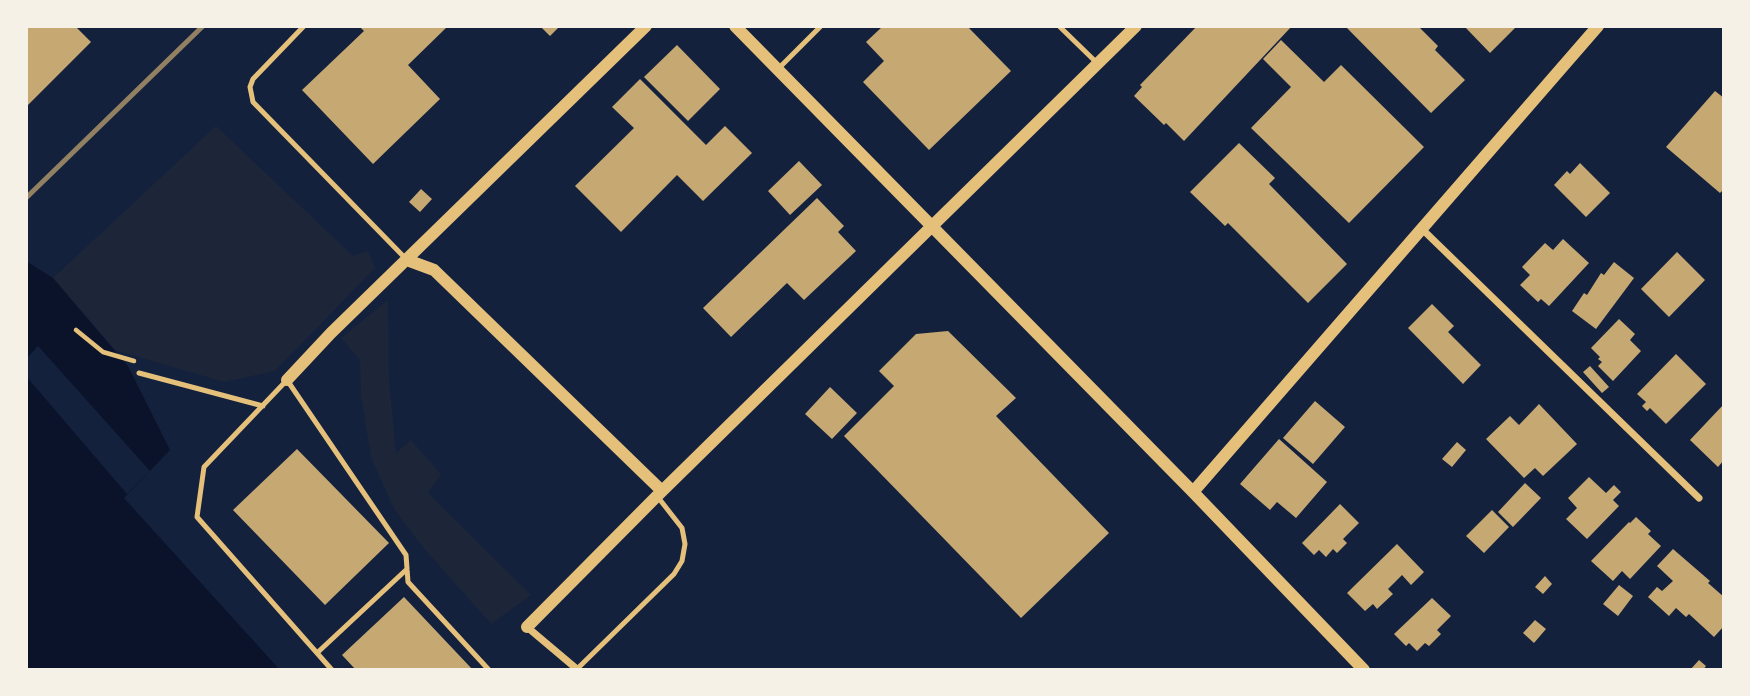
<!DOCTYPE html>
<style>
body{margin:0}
#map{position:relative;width:1750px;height:696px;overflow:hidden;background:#14213d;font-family:"IBM Plex Sans",sans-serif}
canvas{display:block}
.frame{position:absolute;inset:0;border:28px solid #f6f1e7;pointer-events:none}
</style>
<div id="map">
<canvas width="1750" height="696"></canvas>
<div class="frame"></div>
</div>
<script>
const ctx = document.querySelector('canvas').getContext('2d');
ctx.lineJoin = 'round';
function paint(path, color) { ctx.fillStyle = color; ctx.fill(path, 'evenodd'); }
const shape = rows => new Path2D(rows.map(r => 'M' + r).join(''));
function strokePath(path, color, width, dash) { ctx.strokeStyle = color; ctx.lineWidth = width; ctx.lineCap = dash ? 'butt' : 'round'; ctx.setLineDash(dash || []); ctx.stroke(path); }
const green = shape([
 [216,126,353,256,368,251,375,268,275,371,224,382,115,350,53,278],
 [388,300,389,379,396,453,411,440,441,474,428,493,531,595,491,624,422,546,394,509,371,457,361,395,360,360,341,338]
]);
const water = shape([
 [26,261,53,278,128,366,170,450,124,498,280,670,26,670]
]);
const pier = shape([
 [38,346,150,471,127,494,26,376,26,359]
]);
const building = shape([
 [26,26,75,26,91,42,26,107],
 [359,26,448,26,408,65,440,99,373,164,302,90,364,31],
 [540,26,560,26,550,36],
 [883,26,967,26,1011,71,929,150,863,82,884,61,866,42],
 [1197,26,1292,26,1184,141,1166,123,1164,125,1134,96,1142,87,1140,85],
 [1345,26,1418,26,1438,46,1435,50,1465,80,1431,113],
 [1464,26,1517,26,1490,53],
 [1281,40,1324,82,1341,65,1424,147,1349,223,1251,128,1291,87,1263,59],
 [677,45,720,89,688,121,644,77],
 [640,79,706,145,725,126,752,153,703,201,677,175,621,232,575,186,634,128,612,107],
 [1715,91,1724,98,1724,189,1720,193,1666,147],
 [1239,143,1275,178,1269,184,1347,264,1308,303,1228,223,1225,226,1190,192],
 [799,161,822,185,790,215,768,191],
 [1580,163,1610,193,1586,217,1554,185,1567,171,1570,174],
 [421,189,432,199,420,212,409,202],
 [817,198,844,226,838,232,856,251,804,300,787,283,731,337,703,308],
 [1563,239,1589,263,1549,306,1541,299,1538,302,1520,285,1530,275,1522,267,1545,243,1553,250],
 [1677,252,1705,280,1669,317,1641,289],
 [1614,262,1634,278,1596,329,1572,311,1584,293,1587,295,1601,273,1604,275],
 [1432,304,1454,326,1448,332,1481,365,1463,384,1408,328],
 [1619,319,1635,334,1630,340,1641,351,1613,381,1598,366,1602,362,1598,359,1600,357,1591,348],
 [948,331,1016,398,996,416,1109,533,1021,618,844,436,894,386,879,371,916,334],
 [1676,354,1706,384,1666,424,1650,408,1647,411,1642,406,1646,402,1637,394],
 [1590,366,1609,387,1602,393,1583,372],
 [830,387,857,413,832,439,805,414],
 [1315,401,1345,427,1313,464,1283,438],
 [1539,404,1577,444,1543,476,1535,468,1524,478,1486,439,1510,416,1519,425],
 [1724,404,1724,460,1718,467,1690,440],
 [1279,439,1327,482,1296,518,1277,502,1270,510,1240,484],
 [1457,442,1466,450,1452,467,1442,459],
 [297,449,389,543,325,605,233,510],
 [1589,477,1606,493,1614,485,1621,492,1613,500,1619,506,1587,539,1566,519,1577,508,1568,498],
 [1525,483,1541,498,1513,527,1498,512],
 [1340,504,1359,523,1343,539,1347,543,1337,553,1333,549,1326,557,1319,550,1314,555,1302,543],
 [1492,510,1509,527,1484,553,1466,536],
 [1636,517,1651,531,1648,534,1661,546,1630,579,1622,571,1613,581,1591,561,1629,522,1630,523],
 [1397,544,1424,572,1411,585,1402,575,1388,589,1393,594,1377,609,1373,604,1365,611,1347,593],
 [1673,549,1710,581,1708,583,1724,597,1724,626,1714,637,1689,614,1686,617,1676,608,1669,616,1648,597,1657,587,1662,591,1673,581,1657,566],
 [1545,576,1552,584,1543,594,1535,587],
 [1619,585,1633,596,1618,616,1603,604],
 [404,597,473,670,356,670,342,655],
 [1432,598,1451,616,1437,630,1441,634,1429,646,1425,643,1417,651,1409,643,1406,646,1394,634],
 [1535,620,1546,629,1534,643,1523,633],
 [1699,660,1706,666,1703,670,1690,670]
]);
const path = shape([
 [76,330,103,352,134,361]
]);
const service = shape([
 [304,26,253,79,250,87,253,102,407,260],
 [1059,26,1097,63],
 [777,70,821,26],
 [139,373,263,406],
 [317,653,407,569],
 [332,670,197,517,204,467,287,380,406,555,408,582,489,670],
 [576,670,674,574,682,561,685,544,682,528,657,496]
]);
const minor = shape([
 [1421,228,1699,498],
 [527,627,578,670]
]);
const tertiary = shape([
 [735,26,1193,492,1364,670],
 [407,260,434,270,662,491],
 [287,380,331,333,646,26],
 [1193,492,1598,26],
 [527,627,657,496,1136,26]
]);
const rail = shape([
 [26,198,203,26]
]);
paint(green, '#1d2539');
paint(water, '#0b132b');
paint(pier, '#14213d');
paint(building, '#c6a872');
strokePath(path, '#e5c07b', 4.5);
strokePath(service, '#e5c07b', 5);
strokePath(minor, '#e5c07b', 7);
strokePath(tertiary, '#e5c07b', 12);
strokePath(rail, '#918062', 5);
</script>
